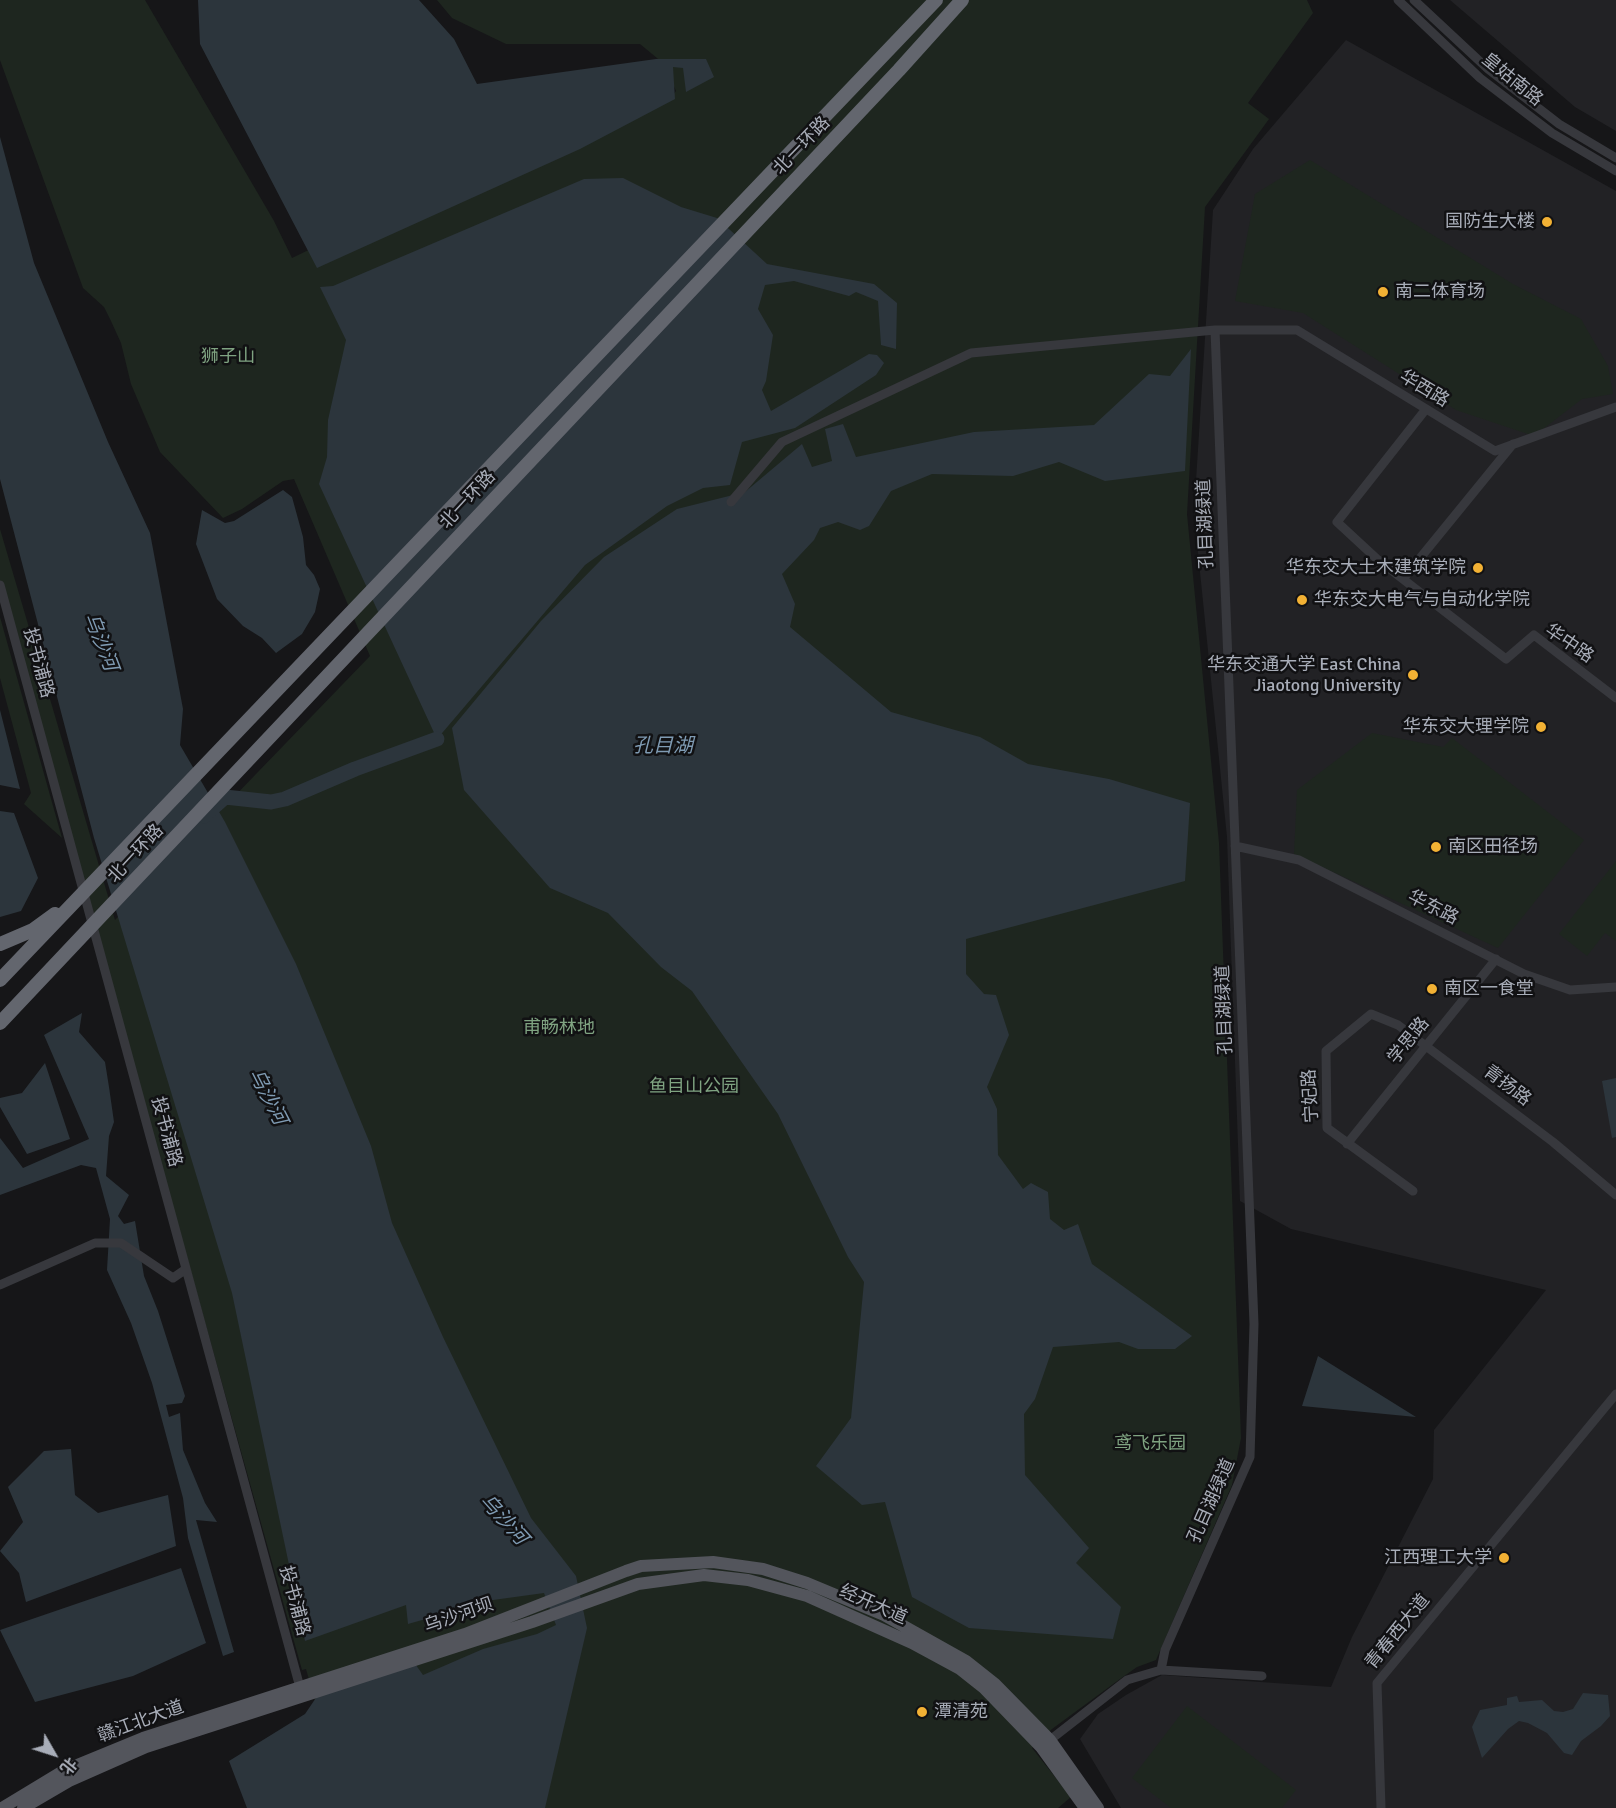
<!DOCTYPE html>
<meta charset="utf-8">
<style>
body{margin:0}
#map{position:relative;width:1616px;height:1808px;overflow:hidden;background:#161618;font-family:Signika,"Noto Sans SC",sans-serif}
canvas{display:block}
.north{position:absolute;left:24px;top:1724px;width:60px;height:60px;-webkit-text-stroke:4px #111113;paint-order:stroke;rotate:129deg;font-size:16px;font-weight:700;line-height:24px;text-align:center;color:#a8adb8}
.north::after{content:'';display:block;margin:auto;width:21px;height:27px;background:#a8adb8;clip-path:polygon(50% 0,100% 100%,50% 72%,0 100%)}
</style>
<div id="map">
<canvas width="1616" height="1808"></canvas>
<div class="north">北</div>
</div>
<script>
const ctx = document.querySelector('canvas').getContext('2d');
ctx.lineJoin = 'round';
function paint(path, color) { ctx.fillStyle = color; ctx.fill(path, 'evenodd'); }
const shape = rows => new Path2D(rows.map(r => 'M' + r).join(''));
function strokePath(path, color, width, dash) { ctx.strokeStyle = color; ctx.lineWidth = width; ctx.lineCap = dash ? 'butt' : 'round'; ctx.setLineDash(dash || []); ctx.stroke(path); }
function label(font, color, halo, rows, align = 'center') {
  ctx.font = font + ' Signika,"Noto Sans SC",sans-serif'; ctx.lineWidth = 5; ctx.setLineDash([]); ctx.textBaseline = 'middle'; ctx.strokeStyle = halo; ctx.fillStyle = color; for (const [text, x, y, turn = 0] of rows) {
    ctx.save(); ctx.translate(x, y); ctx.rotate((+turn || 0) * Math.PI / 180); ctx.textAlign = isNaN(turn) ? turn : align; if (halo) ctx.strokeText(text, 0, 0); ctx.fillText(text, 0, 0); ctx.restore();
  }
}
const built = shape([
 [1450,0,1616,0,1616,131,1575,107],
 [1346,40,1616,191,1616,1808,1121,1808,1080,1739,1098,1714,1126,1695,1162,1675,1331,1687,1352,1637,1433,1479,1434,1430,1546,1290,1291,1229,1240,1201,1227,837,1194,513,1213,210,1253,149]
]);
const green = shape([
 [0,0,145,0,274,221,292,258,647,87,671,97,676,91,663,63,640,44,506,44,452,18,437,0,1307,0,1313,13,1248,103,1269,119,1205,207,1187,514,1219,843,1241,1438,1232,1485,1156,1660,1137,1667,1120,1679,1052,1729,1032,1748,1071,1797,1058,1808,345,1808,306,1669,302,1670,0,587,0,529,115,920,370,656,294,479,283,481,242,509,223,518,160,452,131,384,121,343,111,321,104,307,83,288,0,60],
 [1310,160,1513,284,1581,319,1608,366,1613,394,1582,399,1534,436,1456,410,1303,313,1235,301,1255,194],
 [0,617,62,838,24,804,31,793,0,678],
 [1372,733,1443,747,1452,738,1584,840,1498,948,1294,854,1297,790],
 [1616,861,1616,941,1605,933,1587,956,1559,934],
 [1187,1706,1296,1790,1282,1808,1171,1808,1132,1778]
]);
const water = shape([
 [198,0,419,0,454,39,477,84,656,59,706,59,714,77,686,92,683,68,673,67,675,99,580,149,317,268,200,44],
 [0,137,34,263,108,442,150,533,183,709,180,745,225,822,296,964,371,1146,392,1223,443,1337,531,1518,576,1576,587,1628,545,1808,247,1808,229,1761,305,1714,322,1689,413,1661,423,1675,483,1649,537,1634,556,1625,544,1593,493,1600,408,1624,406,1605,305,1641,232,1293,94,838,0,479],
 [623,178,681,207,717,218,767,264,874,284,897,303,896,349,881,345,878,301,856,292,849,296,794,281,765,285,758,309,773,335,766,381,762,390,771,411,869,354,877,355,884,363,876,375,795,428,742,442,730,485,703,488,667,506,585,565,437,739,319,484,327,457,328,420,346,340,320,287,333,286,584,179],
 [1191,349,1185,471,1105,481,1059,462,1013,476,932,474,891,491,869,526,860,530,838,522,820,528,814,540,782,574,795,604,790,627,891,712,980,737,1028,764,1109,779,1190,803,1185,881,966,939,966,974,984,994,996,995,1009,1035,987,1087,997,1109,998,1155,1023,1189,1031,1183,1048,1192,1050,1219,1064,1230,1078,1224,1092,1264,1192,1336,1175,1349,1138,1349,1119,1342,1053,1347,1035,1399,1024,1414,1025,1475,1089,1548,1076,1563,1121,1607,1113,1639,969,1628,912,1597,885,1502,862,1505,816,1466,851,1418,864,1282,848,1257,778,1114,692,991,661,967,608,913,550,888,464,790,452,728,541,621,604,557,677,509,745,492,802,444,812,467,832,461,825,429,843,424,856,457,974,432,1094,425,1149,374,1170,376],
 [283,490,292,497,303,537,306,565,314,575,320,589,315,612,302,634,276,653,262,638,243,626,217,599,196,544,202,510,225,523,234,521],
 [0,710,20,789,0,785],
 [0,811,14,813,38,878,21,911,0,917],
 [82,1013,79,1032,105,1062,109,1087,114,1122,109,1136,106,1176,129,1195,118,1216,124,1224,135,1221,144,1276,158,1311,185,1396,182,1403,166,1405,169,1417,180,1413,183,1450,205,1503,217,1522,196,1520,234,1652,223,1656,188,1538,183,1498,152,1383,131,1323,107,1270,110,1219,96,1168,81,1165,0,1195,0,1138,23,1168,89,1139,44,1035],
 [45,1063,70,1139,27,1154,0,1107,0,1098,22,1093],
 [1616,1078,1616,1137,1612,1138,1602,1081],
 [1318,1356,1416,1417,1302,1406],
 [71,1449,75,1495,98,1513,168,1495,176,1546,26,1602,19,1573,0,1551,23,1522,8,1487,44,1451],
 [181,1568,206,1643,133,1676,35,1702,0,1630],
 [1583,1693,1608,1695,1610,1716,1601,1726,1581,1741,1572,1755,1564,1753,1547,1733,1528,1723,1519,1721,1508,1729,1482,1758,1472,1727,1480,1710,1507,1705,1507,1698,1517,1696,1519,1702,1542,1700,1554,1711,1563,1712,1573,1709]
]);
const river = shape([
 [204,816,225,797,271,802,285,799,355,769,437,739]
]);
const minor = shape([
 [1398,0,1480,78,1552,133,1616,171],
 [1414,0,1488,69,1559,124,1616,158],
 [1426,409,1337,522,1377,559,1506,659,1534,635,1616,698],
 [731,502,782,442,971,353,1215,330,1297,330,1495,451,1616,407],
 [1403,579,1513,444],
 [0,585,301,1691],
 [1235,846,1299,860,1524,974,1570,990,1616,987],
 [1347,1144,1496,959],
 [1413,1191,1327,1128,1326,1051,1371,1014,1398,1025,1553,1142,1616,1195],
 [0,1285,95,1243,121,1243,173,1278,186,1269],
 [1161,1670,1165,1650,1250,1457,1254,1324,1215,330],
 [1050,1740,1127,1680,1161,1670,1262,1676],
 [1381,1808,1377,1683,1616,1394]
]);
const major = shape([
 [2,1808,65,1770,143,1738,465,1634,626,1571,641,1566,713,1562,763,1569,807,1583,884,1615,966,1661,995,1684,1050,1740,1098,1808],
 [23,1808,69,1781,146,1747,532,1622,638,1584,704,1575,748,1580,807,1596,912,1643,960,1669,984,1688,1041,1747,1085,1808]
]);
const highwayBridge = shape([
 [0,944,33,930,55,914],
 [0,980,936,0],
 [0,1023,899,70,962,0]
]);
const markers = [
 [1547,222,6,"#f2b134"],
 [1383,292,6,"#f2b134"],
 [1478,568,6,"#f2b134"],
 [1302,600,6,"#f2b134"],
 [1413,675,6,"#f2b134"],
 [1541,727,6,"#f2b134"],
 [1436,847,6,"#f2b134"],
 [1432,989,6,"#f2b134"],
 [1504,1558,6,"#f2b134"],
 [922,1712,6,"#f2b134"]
];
const streetNames = [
 ["皇姑南路",1512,80,39],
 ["北一环路",802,146,-46],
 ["华西路",1424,389,31],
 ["北一环路",468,500,-47],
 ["孔目湖绿道",1206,524,-92],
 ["华中路",1569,644,34],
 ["投书浦路",38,663,75],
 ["北一环路",136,854,-47],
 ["华东路",1433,908,27],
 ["孔目湖绿道",1225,1010,-92],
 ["学思路",1409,1041,-51],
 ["青扬路",1507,1086,37],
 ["宁妃路",1311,1096,-93],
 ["投书浦路",166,1132,75],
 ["孔目湖绿道",1212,1501,-66],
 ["投书浦路",294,1601,75],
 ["经开大道",873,1605,24],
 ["乌沙河坝",459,1616,-19],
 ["青春西大道",1398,1632,-51],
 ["赣江北大道",141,1722,-20]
];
const poiNames = [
 ["国防生大楼",1535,222],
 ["南二体育场",1395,292,"left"],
 ["华东交大土木建筑学院",1466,568],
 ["华东交大电气与自动化学院",1314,600,"left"],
 ["华东交通大学 East China",1401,665],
 ["Jiaotong University",1401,686],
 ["华东交大理学院",1529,727],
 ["南区田径场",1448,847,"left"],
 ["南区一食堂",1444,989,"left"],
 ["江西理工大学",1492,1558],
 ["潭清苑",934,1712,"left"]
];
const parkNames = [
 ["狮子山",228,357],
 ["甫畅林地",559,1028],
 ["鱼目山公园",694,1087],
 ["鸢飞乐园",1150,1444]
];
const waterNames = [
 ["乌沙河",100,642,69],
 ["孔目湖",663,747],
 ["乌沙河",267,1097,63],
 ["乌沙河",503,1520,48]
];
paint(built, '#222225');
paint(green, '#1e261f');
paint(water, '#2c353c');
strokePath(river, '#2c353c', 15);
strokePath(minor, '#37383d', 9);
strokePath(major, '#53555c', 12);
strokePath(highwayBridge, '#63666e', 14);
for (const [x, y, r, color] of markers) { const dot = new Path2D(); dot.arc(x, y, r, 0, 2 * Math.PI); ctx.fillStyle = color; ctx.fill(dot); strokePath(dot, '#111113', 2); }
label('18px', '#a8adb8', '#111113', streetNames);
label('18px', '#a8adb8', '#111113', poiNames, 'right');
label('18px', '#7fa381', '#111113', parkNames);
label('italic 20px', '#7f9bb3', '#111113', waterNames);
</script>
